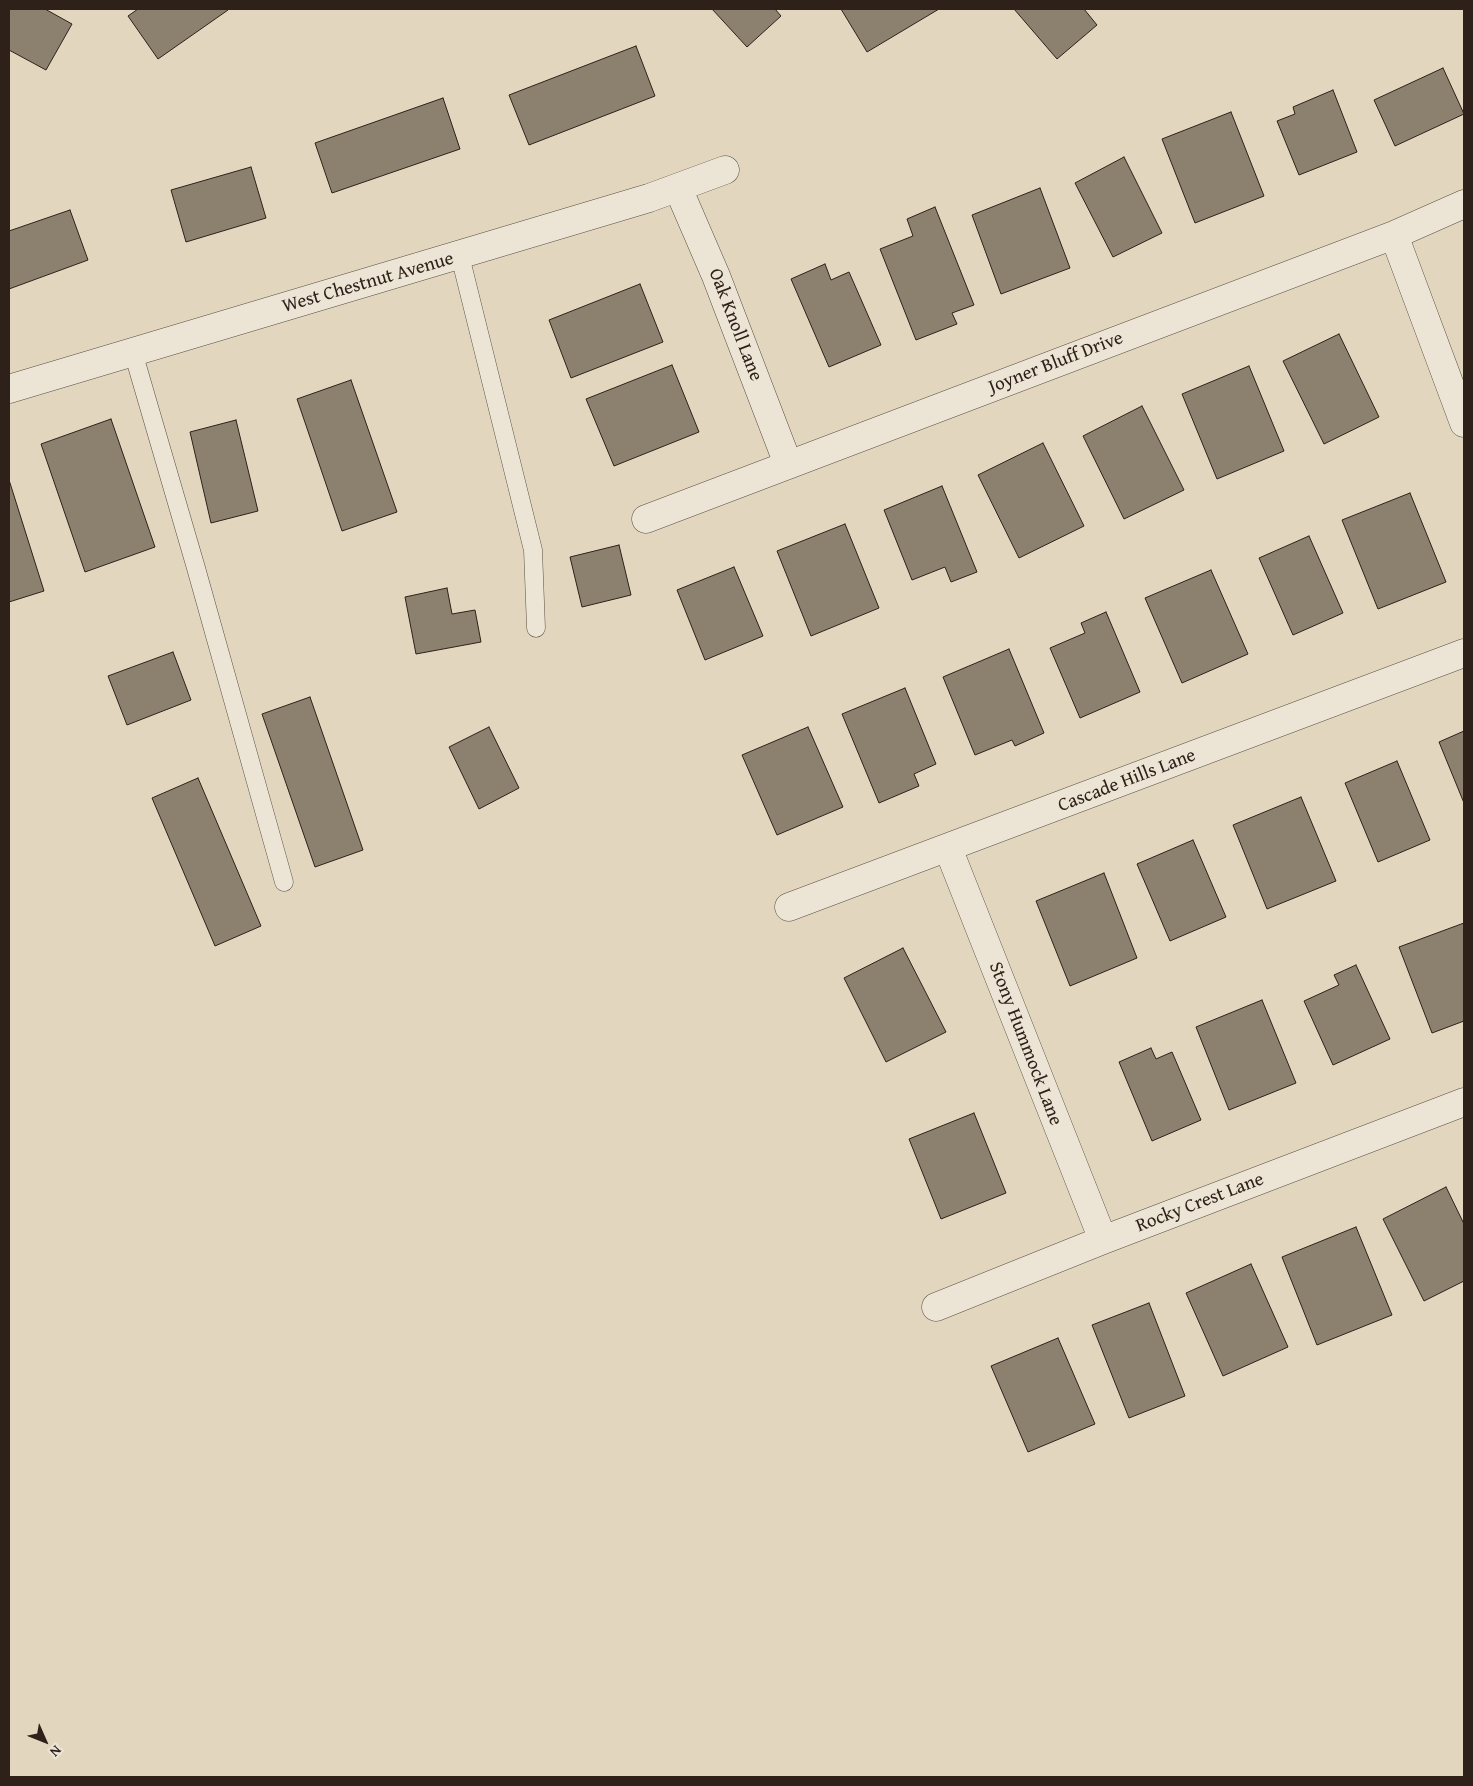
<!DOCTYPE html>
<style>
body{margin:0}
#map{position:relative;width:1473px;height:1786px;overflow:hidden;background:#e2d7be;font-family:"Gentium Book Plus",serif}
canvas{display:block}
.frame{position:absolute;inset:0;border:10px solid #2e211a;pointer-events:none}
.north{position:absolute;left:20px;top:1716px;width:50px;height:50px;-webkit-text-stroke:4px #ece5d5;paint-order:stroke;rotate:134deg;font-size:14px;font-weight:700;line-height:20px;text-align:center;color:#2e211a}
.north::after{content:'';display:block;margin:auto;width:18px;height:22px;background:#2e211a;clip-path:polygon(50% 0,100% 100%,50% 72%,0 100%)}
</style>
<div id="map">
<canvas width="1473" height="1786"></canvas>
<div class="frame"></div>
<div class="north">N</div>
</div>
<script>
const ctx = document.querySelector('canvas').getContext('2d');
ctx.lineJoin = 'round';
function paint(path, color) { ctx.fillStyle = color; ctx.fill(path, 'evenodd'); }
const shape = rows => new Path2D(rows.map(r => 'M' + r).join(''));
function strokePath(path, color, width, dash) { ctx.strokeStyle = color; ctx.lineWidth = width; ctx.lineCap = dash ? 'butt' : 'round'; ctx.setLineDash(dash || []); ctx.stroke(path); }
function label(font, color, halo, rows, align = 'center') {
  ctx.font = font + ' "Gentium Book Plus",serif'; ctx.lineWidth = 4.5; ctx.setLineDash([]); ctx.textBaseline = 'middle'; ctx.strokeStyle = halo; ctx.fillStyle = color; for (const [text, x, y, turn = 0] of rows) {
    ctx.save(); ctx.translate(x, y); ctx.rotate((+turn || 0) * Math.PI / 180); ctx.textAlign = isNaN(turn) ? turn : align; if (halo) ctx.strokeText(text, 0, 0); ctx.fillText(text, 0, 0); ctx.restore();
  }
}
const building = shape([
 [9,9,45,9,72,24,46,70,9,50,9,9],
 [138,9,227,9,228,10,158,59,128,16,138,9],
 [712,9,775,9,781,16,747,47,712,9],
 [841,9,939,9,867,52,841,9],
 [1014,9,1084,9,1097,25,1057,59,1014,9],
 [636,46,655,96,529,145,509,95,636,46],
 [1443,68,1464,114,1395,146,1374,100,1443,68],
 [1333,90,1357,152,1299,175,1277,121,1295,114,1293,107,1333,90],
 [443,98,460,149,332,193,315,143,443,98],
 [1231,112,1264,196,1195,223,1162,139,1231,112],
 [1124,157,1162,233,1113,257,1075,183,1124,157],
 [251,167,266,218,186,242,171,190,251,167],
 [1040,188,1070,268,1001,294,972,215,1040,188],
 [935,207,974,305,952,313,957,324,916,340,880,249,913,236,907,219,935,207],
 [70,210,88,260,9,289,9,231,70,210],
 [825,264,831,280,849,272,881,345,829,367,791,279,825,264],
 [640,284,663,342,571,378,549,320,640,284],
 [1339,334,1379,417,1324,444,1283,361,1339,334],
 [672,365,699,432,614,466,586,399,672,365],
 [1249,366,1284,451,1217,479,1182,394,1249,366],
 [351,380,397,512,342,531,297,399,351,380],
 [1142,406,1184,490,1124,519,1083,436,1142,406],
 [111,419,155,547,85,572,41,444,111,419],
 [236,420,258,511,211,523,190,432,236,420],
 [1043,443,1084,526,1019,558,978,475,1043,443],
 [10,483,44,591,9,602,9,484,10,483],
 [942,486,977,572,951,582,945,567,912,580,884,510,942,486],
 [1410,493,1446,582,1378,609,1342,520,1410,493],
 [845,524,879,608,811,636,777,551,845,524],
 [1309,536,1343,613,1293,635,1259,558,1309,536],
 [619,545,631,595,582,607,570,557,619,545],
 [734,567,763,636,705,660,677,590,734,567],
 [1211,570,1248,654,1182,683,1145,598,1211,570],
 [447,588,452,614,475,610,481,642,416,654,405,597,447,588],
 [1106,612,1140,692,1080,718,1050,648,1085,633,1081,623,1106,612],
 [1009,649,1044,733,1015,746,1012,740,975,755,943,677,1009,649],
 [173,652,191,700,127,725,108,676,173,652],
 [905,688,936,764,914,774,919,786,879,803,842,714,905,688],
 [310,697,363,850,315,867,262,714,310,697],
 [489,727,519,788,479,809,449,747,489,727],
 [808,727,843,807,777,835,742,755,808,727],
 [1464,731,1464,803,1439,742,1464,731],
 [1397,761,1430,840,1378,862,1345,783,1397,761],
 [198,778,261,926,215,946,152,798,198,778],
 [1301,797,1336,881,1267,909,1233,825,1301,797],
 [1193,840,1226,917,1170,941,1137,864,1193,840],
 [1104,873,1137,958,1070,986,1036,901,1104,873],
 [1464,923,1464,1021,1432,1033,1399,947,1464,923],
 [903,948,946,1032,886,1062,844,978,903,948],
 [1356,965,1390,1039,1333,1065,1304,1001,1339,985,1334,975,1356,965],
 [1262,1000,1296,1083,1229,1110,1196,1027,1262,1000],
 [1151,1048,1156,1059,1172,1052,1201,1120,1152,1141,1119,1062,1151,1048],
 [974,1113,1006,1193,941,1219,909,1139,974,1113],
 [1446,1187,1464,1224,1464,1281,1424,1301,1383,1219,1446,1187],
 [1356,1227,1392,1315,1317,1345,1282,1257,1356,1227],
 [1251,1264,1288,1347,1223,1376,1186,1293,1251,1264],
 [1149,1303,1185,1396,1129,1418,1092,1325,1149,1303],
 [1058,1338,1095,1424,1028,1452,991,1366,1058,1338]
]);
const service = shape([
 [460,256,533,550,536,628],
 [133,352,196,568,284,882]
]);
const minor = shape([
 [678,188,716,276,788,464],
 [1394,235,1464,423],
 [9,389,649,198,725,170],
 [646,519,1394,235,1464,204],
 [948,848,1103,1240],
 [789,907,1464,653],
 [936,1307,1103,1240,1464,1102]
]);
const streetNames = [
 ["West Chestnut Avenue",368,283,-16],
 ["Oak Knoll Lane",735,325,69],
 ["Joyner Bluff Drive",1056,363,-21],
 ["Cascade Hills Lane",1127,781,-21],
 ["Stony Hummock Lane",1025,1044,69],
 ["Rocky Crest Lane",1200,1203,-21]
];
paint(building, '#8c806f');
strokePath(building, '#2e211a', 1);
strokePath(service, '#5b4e43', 19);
strokePath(minor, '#5b4e43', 29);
strokePath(service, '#ece5d5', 18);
strokePath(minor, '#ece5d5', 28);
label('19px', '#2e211a', '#ece5d5', streetNames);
</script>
